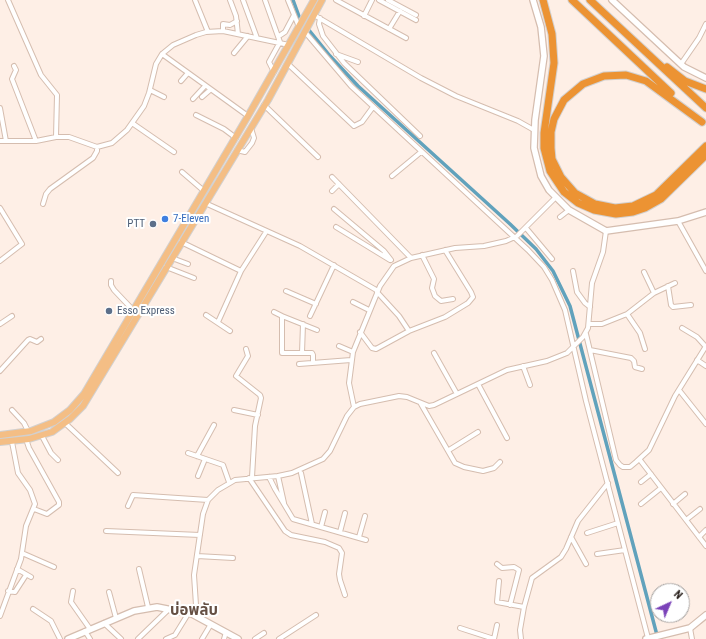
<!DOCTYPE html>
<meta charset="utf-8">
<style>
body{margin:0}
#map{position:relative;width:706px;height:639px;overflow:hidden;background:#feefe6;font-family:"Roboto Condensed",sans-serif}
canvas{display:block}
.north{position:absolute;left:650px;top:583px;width:40px;height:40px;box-sizing:border-box;background:#fff;border:1px solid #a5a2a0;border-radius:50%;rotate:44deg;font-size:11px;font-weight:700;line-height:16px;text-align:center;color:#1f1611}
.north::after{content:'';display:block;margin:auto;width:14px;height:18px;background:#7b43b9;clip-path:polygon(50% 0,100% 100%,50% 72%,0 100%)}
</style>
<div id="map">
<canvas width="706" height="639"></canvas>
<div class="north">N</div>
</div>
<script>
const ctx = document.querySelector('canvas').getContext('2d');
ctx.lineJoin = 'round';
const shape = rows => new Path2D(rows.map(r => 'M' + r).join(''));
function strokePath(path, color, width, dash) { ctx.strokeStyle = color; ctx.lineWidth = width; ctx.lineCap = dash ? 'butt' : 'round'; ctx.setLineDash(dash || []); ctx.stroke(path); }
function label(font, color, halo, rows, align = 'center') {
  ctx.font = font + ' "Roboto Condensed","Noto Sans Thai",sans-serif'; ctx.lineWidth = 4; ctx.setLineDash([]); ctx.textBaseline = 'middle'; ctx.strokeStyle = halo; ctx.fillStyle = color; for (const [text, x, y, turn = 0] of rows) {
    ctx.save(); ctx.translate(x, y); ctx.rotate((+turn || 0) * Math.PI / 180); ctx.textAlign = isNaN(turn) ? turn : align; if (halo) ctx.strokeText(text, 0, 0); ctx.fillText(text, 0, 0); ctx.restore();
  }
}
const canal = shape([
 [293,0,300,19,330,56,358,86,510,224,536,249,553,271,570,306,658,639]
]);
const street = shape([
 [8,0,41,75,57,95,56,137],
 [195,0,208,32],
 [230,0,236,16,238,34],
 [243,0,257,38],
 [265,0,280,42,269,62,274,72],
 [288,0,299,27],
 [336,0,406,38],
 [379,0,416,20],
 [388,0,416,15],
 [314,15,421,78,456,96,518,121,534,130],
 [364,16,372,0],
 [320,18,319,24,323,36,344,63,420,136],
 [389,29,400,11],
 [223,31,223,24,230,25,237,21],
 [305,32,351,86,528,250,544,267,552,280,565,310,586,401,648,638],
 [279,36,285,32,294,15],
 [234,53,248,36],
 [162,54,248,116],
 [336,54,358,62],
 [288,64,354,126,362,122,373,107],
 [681,64,699,38,706,24],
 [14,66,16,70,12,79,36,141],
 [181,81,188,73],
 [150,90,164,97],
 [202,97,210,90],
 [193,99,205,86],
 [264,105,318,157],
 [0,108,6,141],
 [196,115,224,129,236,138],
 [132,123,174,152],
 [0,141,36,141,56,137,69,137,97,147,112,143,127,130,144,106,149,93,156,64,162,54,173,45,196,35,206,32,223,31,289,45],
 [237,150,245,152,252,143,254,138,251,128],
 [182,172,204,191],
 [392,176,421,152],
 [332,177,411,258],
 [332,191,339,184],
 [205,203,300,246,378,291],
 [43,204,46,194,50,189,93,158,97,151,97,147],
 [0,208,22,244,0,261],
 [334,209,384,251,391,260],
 [560,217,569,210],
 [678,221,706,271],
 [336,227,390,260],
 [526,228,552,259],
 [181,242,241,271],
 [422,255,434,279,432,288,435,296,441,301,453,299],
 [172,258,188,264],
 [166,267,194,278],
 [573,271,577,292,585,303,590,307],
 [644,272,654,293],
 [111,281,111,285,114,290,133,310],
 [668,286,671,305,673,307,691,305],
 [286,291,316,304],
 [377,292,399,316,409,331],
 [353,302,369,310],
 [274,312,282,316],
 [627,314,640,333,645,349],
 [206,315,230,331],
 [310,316,334,265],
 [218,322,241,271,266,232],
 [0,324,12,316],
 [589,324,602,324,627,314,654,293,675,283],
 [682,328,697,337,706,347],
 [360,332,372,348,376,349,409,331,445,317,468,303,473,297,471,292,445,250],
 [586,334,616,460,620,465,623,467,630,467,636,462,649,450,675,396,706,346],
 [339,346,353,352],
 [246,349,248,356,236,376,260,395,261,398,255,426,252,477],
 [590,350,631,358,634,361,635,367,642,369],
 [302,353,303,324],
 [434,353,457,394],
 [697,360,706,366],
 [313,363,313,355,312,353,282,353,282,316,317,330],
 [299,364,351,360],
 [523,366,530,385],
 [0,371,28,340,30,339,37,342,41,339],
 [478,384,507,438],
 [679,390,706,424],
 [421,404,455,463,464,467,483,471,494,468,500,462],
 [354,407,349,383,353,352,380,286,394,266,411,258,455,248,484,246,506,241,517,236,555,198],
 [12,410,24,423,28,431],
 [234,410,258,415],
 [65,423,118,473],
 [42,436,51,453,58,460],
 [26,439,29,448,59,502,59,505,47,514,34,509],
 [449,450,478,432],
 [188,453,223,465,229,482],
 [197,456,214,425],
 [640,460,706,546],
 [301,473,312,524],
 [198,476,205,459],
 [278,476,284,503],
 [269,477,275,489,293,519,366,540],
 [249,478,285,531,291,535,325,542,339,548,342,553,339,574,340,580,345,595],
 [641,482,651,474],
 [641,504,661,488],
 [673,504,685,494],
 [128,506,133,495,208,500],
 [686,520,700,509],
 [321,527,325,512],
 [106,531,200,535],
 [340,532,345,513],
 [587,533,618,523],
 [359,537,365,516],
 [571,537,586,564],
 [699,537,706,530],
 [22,553,54,567],
 [597,554,625,550],
 [197,556,233,558],
 [497,564,502,568,514,567,519,570,510,605],
 [17,569,31,577],
 [139,569,148,607],
 [499,581,497,602,524,607],
 [8,591,15,592,26,575],
 [73,591,71,602,90,629],
 [109,592,116,618],
 [33,609,51,621,60,639],
 [192,614,196,605,194,575,203,514,208,500,218,490,235,480,278,476,292,473,323,459,330,451,347,416,354,407,360,404,399,396,407,397,429,406,434,405,507,370,547,361,567,353,583,337,588,328,592,283,603,252,606,231],
 [0,616,21,559,26,526,35,504,30,490,18,473,12,442],
 [104,623,121,639],
 [460,628,494,639],
 [690,628,692,639],
 [85,631,90,639],
 [138,639,169,609],
 [166,639,175,635,188,614],
 [202,639,211,624],
 [224,639,226,632],
 [255,639,264,633],
 [279,639,316,615],
 [494,639,497,625],
 [521,639,520,630,524,607,532,578,561,557,566,549,578,521,608,483]
]);
const secondary = shape([
 [533,0,541,27,544,56,535,120,534,148,541,176,549,190,569,210,606,231,678,221,706,212],
 [612,0,684,67,706,78],
 [68,639,134,611,157,607,192,614,238,639],
 [646,639,690,628,706,615]
]);
const primary = shape([
 [0,435,31,431,54,422,70,410,84,394,248,116,314,0],
 [0,442,29,439,52,432,70,419,83,406,268,100,322,0]
]);
const highway = shape([
 [543,0,552,34,554,63,544,133,544,148,550,171,564,192,578,203,594,210,616,214,633,212,645,208,661,199,706,155],
 [572,0,671,93],
 [590,0,706,108],
 [667,67,685,81,706,89],
 [702,122,646,81,626,75,604,76,583,84,564,100,554,119,551,132,551,148,552,159,561,177,575,193,595,204,615,208,633,206,656,195,706,146]
]);
const markers = [
 [165,219,4,"#3f7fe0"],
 [153,224,4,"#5c6f8a"],
 [109,311,4,"#5c6f8a"]
];
const shopNames = [
 ["7-Eleven",173,219]
];
const serviceNames = [
 ["PTT",145,224],
 ["Esso Express",117,311,"left"]
];
const districtNames = [
 ["บ่อพลับ",194,611]
];
strokePath(canal, '#61a2bc', 3.5);
strokePath(street, '#d5bdaf', 6);
strokePath(secondary, '#d5bdaf', 8);
strokePath(primary, '#d2d0cf', 8);
strokePath(highway, '#d2d0cf', 9);
strokePath(street, '#fff', 4);
strokePath(secondary, '#fff', 5.5);
strokePath(primary, '#f4be85', 6);
strokePath(highway, '#ec9333', 7);
for (const [x, y, r, color] of markers) { const dot = new Path2D(); dot.arc(x, y, r, 0, 2 * Math.PI); ctx.fillStyle = color; ctx.fill(dot); strokePath(dot, '#fff', 1.5); }
label('11px', '#366cbe', '#fff', shopNames, 'left');
label('11px', '#4e5e75', '#fff', serviceNames, 'right');
label('bold 15px', '#644f43', '#fff', districtNames);
</script>
